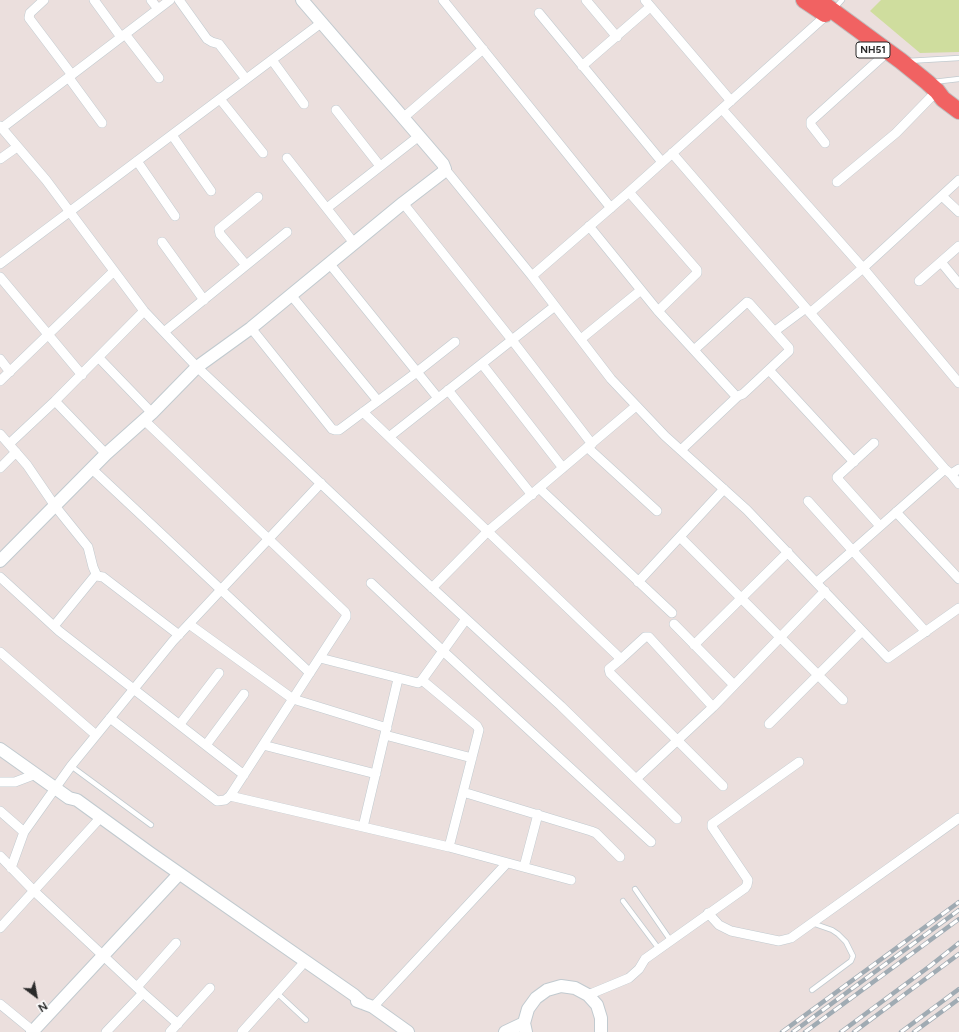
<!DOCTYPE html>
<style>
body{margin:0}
#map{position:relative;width:959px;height:1032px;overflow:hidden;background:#ebdfdd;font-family:Figtree,sans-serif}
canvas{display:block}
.north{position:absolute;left:16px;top:976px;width:40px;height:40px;-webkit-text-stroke:3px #fff;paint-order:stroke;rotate:148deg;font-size:11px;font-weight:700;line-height:16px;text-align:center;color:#2a2a2a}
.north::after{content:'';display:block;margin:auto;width:14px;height:18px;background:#2a2a2a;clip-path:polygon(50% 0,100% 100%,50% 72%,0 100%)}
</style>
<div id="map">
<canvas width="959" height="1032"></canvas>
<div class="north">N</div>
</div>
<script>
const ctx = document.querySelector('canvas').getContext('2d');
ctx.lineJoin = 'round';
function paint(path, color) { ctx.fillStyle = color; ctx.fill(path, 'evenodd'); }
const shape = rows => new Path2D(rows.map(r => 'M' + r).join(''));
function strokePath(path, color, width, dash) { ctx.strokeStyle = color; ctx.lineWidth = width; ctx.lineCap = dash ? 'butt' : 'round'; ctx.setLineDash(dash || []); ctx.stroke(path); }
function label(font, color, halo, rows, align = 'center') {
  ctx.font = font + ' Figtree,sans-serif'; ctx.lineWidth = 3.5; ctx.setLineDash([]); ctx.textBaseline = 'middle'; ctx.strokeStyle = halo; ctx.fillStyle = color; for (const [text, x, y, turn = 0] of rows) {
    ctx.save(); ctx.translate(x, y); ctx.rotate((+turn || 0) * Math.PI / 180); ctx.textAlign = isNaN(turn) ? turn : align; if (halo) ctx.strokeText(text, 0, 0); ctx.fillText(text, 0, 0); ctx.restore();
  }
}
const green = shape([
 [881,0,959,0,959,52,920,53,870,11]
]);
const lane = shape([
 [834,9,842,0],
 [907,61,959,58],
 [933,82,959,79],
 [71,766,151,825],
 [635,889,671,941],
 [623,901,659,949],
 [812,990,851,961,853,956,846,942,838,934,832,930,812,923],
 [277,993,306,1020]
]);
const street = shape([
 [44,0,30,13,29,18,72,75],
 [94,0,121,37],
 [151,0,158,9],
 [179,0,207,39,212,42,219,44,246,79],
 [443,0,611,208],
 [586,0,617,37],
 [645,0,731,101],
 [539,13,662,162],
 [125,34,159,78],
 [272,60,304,104],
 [582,66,650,7],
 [69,78,102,123],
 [220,99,263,153],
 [722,109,863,268,959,383],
 [336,110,380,166],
 [403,118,483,49],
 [0,126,46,180,144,311,197,367,416,573,561,706,677,819],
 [2,128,170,0],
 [172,135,211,191],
 [825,143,811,125,811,121,882,57],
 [672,153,945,469,951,474,959,469],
 [287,158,354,243],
 [0,159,17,147],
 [137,161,175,216],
 [445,169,532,276,629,192,830,12],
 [837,182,896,133,933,95],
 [629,192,697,270,697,273,658,311],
 [942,196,959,212],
 [403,203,512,340,592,444],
 [327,208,419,136],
 [589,226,658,311,735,395,738,396,743,394,789,351,789,348,749,303,747,302,694,350],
 [162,242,204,300],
 [941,262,959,284],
 [329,263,438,398],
 [0,264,321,23],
 [246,265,220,234,219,229,258,197],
 [532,276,611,379,665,436,747,510,888,658,959,608],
 [0,277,82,375],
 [919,281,959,246],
 [291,295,378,401],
 [810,313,863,268,959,180],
 [251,328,332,429,335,430,339,430,417,372,455,342],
 [775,331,806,308],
 [164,332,287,232],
 [581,339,641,290],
 [99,358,152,413],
 [0,359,10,372],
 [482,364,563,468],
 [769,370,854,462],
 [0,381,114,271],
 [448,390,532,495],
 [55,401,106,454],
 [363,412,621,659,609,669,610,673,723,786],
 [0,434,27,465,55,506,88,547,93,567,97,576],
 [389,437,555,306],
 [874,443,837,477,837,478,880,526],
 [9,444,55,401,144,311],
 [587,447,657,511],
 [681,450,738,396],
 [0,468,16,452],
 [92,469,310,673],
 [951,474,959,484],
 [539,488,672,613],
 [808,501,926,632],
 [896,512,959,579],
 [680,537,843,700],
 [0,577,59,631,244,775],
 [638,582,724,489],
 [817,582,945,469],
 [371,583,443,651,651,842],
 [432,588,487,532,636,406],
 [189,624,293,699,387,728],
 [674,624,734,685],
 [54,626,94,577,97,576,103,577,179,635],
 [694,645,788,552],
 [0,652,96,735],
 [320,658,418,683,422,680,466,619],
 [621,659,645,637,649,637,713,707],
 [422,680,477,726,479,730,449,847],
 [110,718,217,801,225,800,230,796,346,617,346,614,345,612,144,420],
 [180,724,219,673],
 [769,724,862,631],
 [385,735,472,758],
 [206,745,244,694],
 [263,745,376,774],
 [636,779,713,707,825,591],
 [0,782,15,782,36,774],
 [463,792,591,831,596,833,620,857],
 [230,796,449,847,571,880],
 [0,811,24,832],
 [363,827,398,679],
 [0,856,34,891,143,993,178,1024],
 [524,867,538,814],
 [11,868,24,832,71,766,173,641,321,483],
 [708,913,719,925,731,931,779,941,791,938,959,818],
 [0,928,101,817],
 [137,987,176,943],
 [588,995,629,978,639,969,645,959,745,888,747,885,748,880,712,827,712,824,799,762],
 [0,1004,33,1031],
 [373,1007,507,863],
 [106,1032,143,993],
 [170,1032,210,988],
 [242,1032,301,966]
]);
const secondary = shape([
 [0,561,106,454,152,413,197,367,251,328,403,203,442,173,445,169,443,164,302,0],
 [0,749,69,798,77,800,150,853,354,995,363,1003],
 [357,1001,373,1007,408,1032],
 [32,1032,179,874],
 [505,1032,524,1023],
 [526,1032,524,1023,528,1009,536,998,547,990,561,986,575,988,588,995,597,1005,601,1018,601,1032]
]);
const highway = shape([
 [804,0,825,14],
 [818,0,901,61,927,82,937,91,943,99,959,111]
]);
const rail = shape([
 [782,1032,959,902],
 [793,1032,959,910],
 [805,1032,959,919],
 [841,1032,930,966,959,943],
 [854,1032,959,954],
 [901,1032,959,989],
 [914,1032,959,999]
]);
const shields = [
 [873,50,34]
];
const shieldNames = [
 ["NH51",873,50]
];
paint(green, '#cfdd9e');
strokePath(lane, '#c1cacf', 6);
strokePath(street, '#c1cacf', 10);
strokePath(secondary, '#c1cacf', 14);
strokePath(highway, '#bfbfbf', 18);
strokePath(lane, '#fff', 4.5);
strokePath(street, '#fff', 9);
strokePath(secondary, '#fff', 12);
strokePath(highway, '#f16262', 16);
strokePath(rail, '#a0abb3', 4.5);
strokePath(rail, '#fff', 3, [9]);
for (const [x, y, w] of shields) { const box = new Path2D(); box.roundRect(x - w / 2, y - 8, w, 16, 3); ctx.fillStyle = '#fff'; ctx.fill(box); strokePath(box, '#2a2a2a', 1); }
label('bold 10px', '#2a2a2a', null, shieldNames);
</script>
